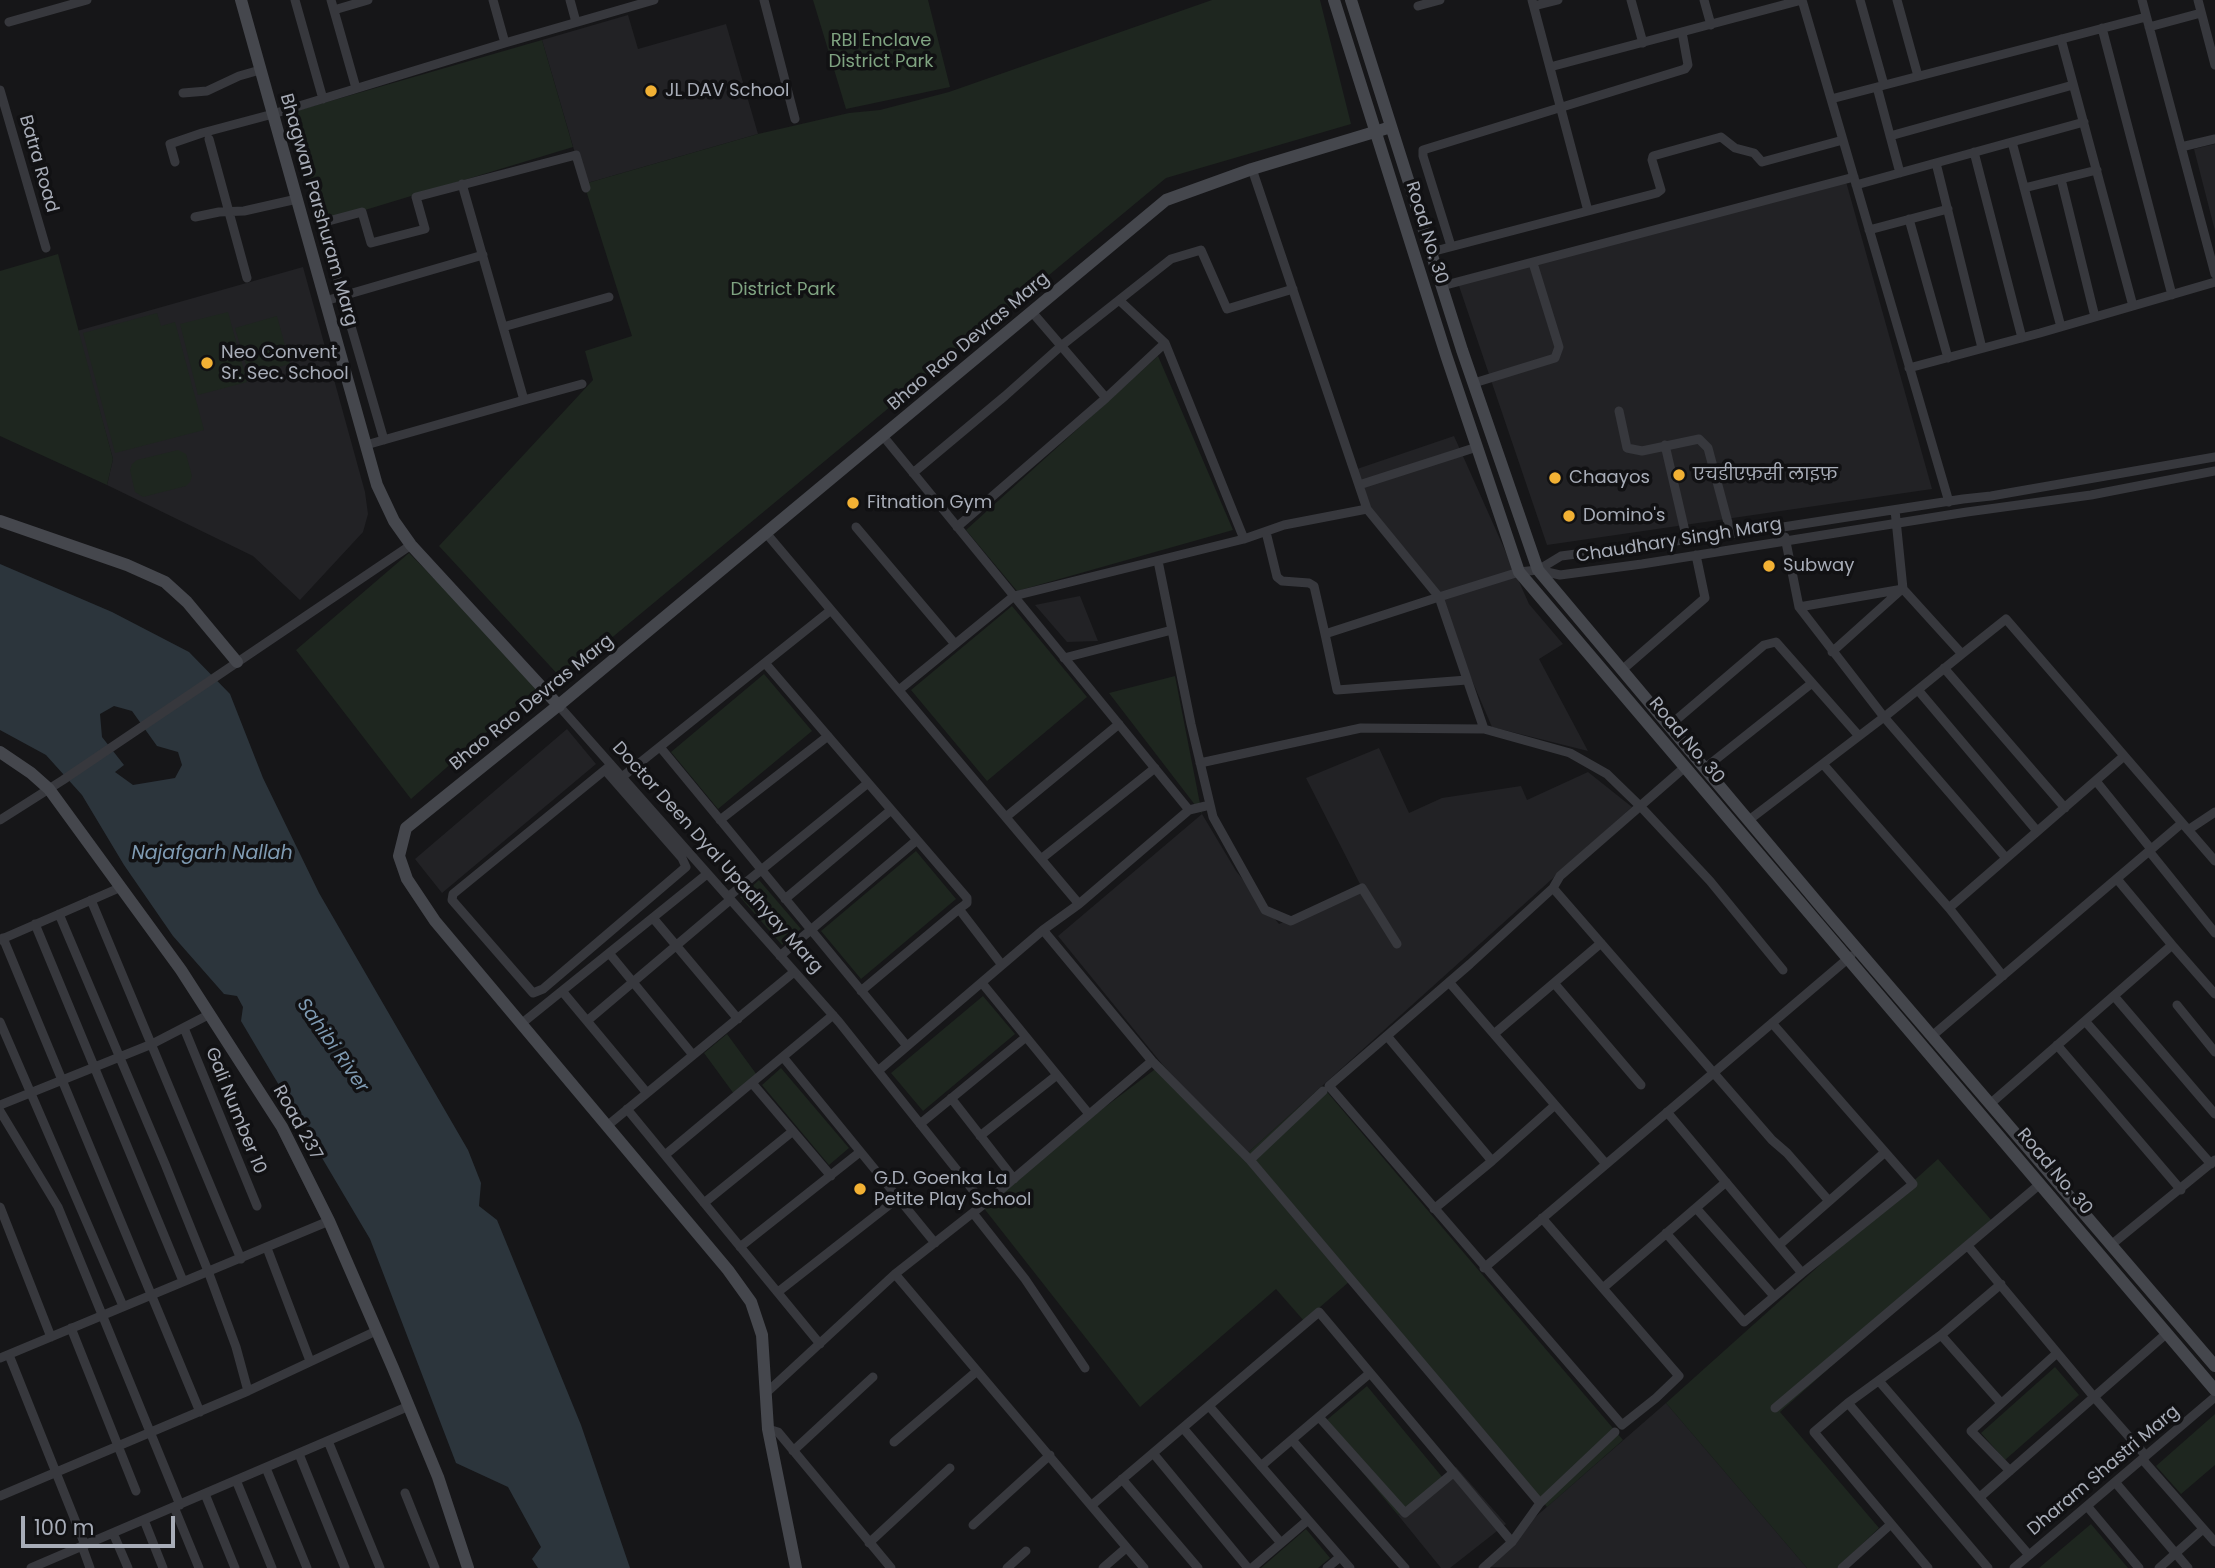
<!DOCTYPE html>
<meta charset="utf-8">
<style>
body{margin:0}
#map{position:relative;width:2215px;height:1568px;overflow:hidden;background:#161618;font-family:Poppins,sans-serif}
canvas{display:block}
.scale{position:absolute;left:21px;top:1516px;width:154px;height:32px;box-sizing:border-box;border:4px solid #a8adb8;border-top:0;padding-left:9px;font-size:21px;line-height:24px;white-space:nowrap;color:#a8adb8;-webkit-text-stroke:5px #111113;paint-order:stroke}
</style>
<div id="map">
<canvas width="2215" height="1568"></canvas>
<div class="scale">100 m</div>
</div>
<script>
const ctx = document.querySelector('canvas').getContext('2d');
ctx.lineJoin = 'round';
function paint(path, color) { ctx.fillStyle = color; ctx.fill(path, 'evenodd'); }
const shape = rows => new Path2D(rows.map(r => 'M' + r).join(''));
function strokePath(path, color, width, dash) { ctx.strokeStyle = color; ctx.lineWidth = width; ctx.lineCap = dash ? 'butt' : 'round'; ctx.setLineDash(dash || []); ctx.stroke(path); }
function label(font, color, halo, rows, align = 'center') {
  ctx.font = font + ' Poppins,"Noto Sans Devanagari",sans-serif'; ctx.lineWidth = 7; ctx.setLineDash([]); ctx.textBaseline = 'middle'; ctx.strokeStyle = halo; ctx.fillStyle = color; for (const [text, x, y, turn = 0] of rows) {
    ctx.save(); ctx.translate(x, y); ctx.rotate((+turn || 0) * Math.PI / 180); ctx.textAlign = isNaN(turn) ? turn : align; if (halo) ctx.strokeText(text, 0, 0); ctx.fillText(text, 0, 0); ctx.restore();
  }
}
const built = shape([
 [628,15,638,49,726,24,758,134,584,184,542,40],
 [2215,144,2215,231,2194,149],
 [1845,178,1932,489,1547,545,1458,283],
 [303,267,365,492,368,514,363,532,300,600,253,556,107,485,113,459,77,331],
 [1454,436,1529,604,1563,644,1539,659,1588,751,1492,727,1435,594,1359,500,1357,469],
 [1080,596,1098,641,1067,642,1035,605],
 [567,729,596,764,442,893,415,859],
 [1379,748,1409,813,1442,798,1521,786,1527,800,1588,772,1632,807,1242,1158,1162,1064,1058,936,1202,814,1236,871,1279,924,1362,888,1306,778],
 [1666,1403,1807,1568,1478,1567],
 [1456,1467,1506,1524,1450,1568,1441,1568,1398,1515]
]);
const green = shape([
 [813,0,928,0,950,87,846,109],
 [1212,0,1320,0,1351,124,1166,178,562,679,439,546,593,380,585,351,632,336,584,184,758,134,849,113,880,110,949,92],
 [542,40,573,147,322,223,289,113],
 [58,254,113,459,107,485,0,436,0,271],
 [228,312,247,382,198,395,180,324],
 [157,313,161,326,175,322,204,430,115,453,83,333],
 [277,316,290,364,249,375,235,328],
 [1158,356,1233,530,1017,591,966,530],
 [178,450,186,454,192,476,190,482,186,486,143,497,135,492,130,470,132,464,137,460],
 [409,553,540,685,411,799,296,650],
 [1012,606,1087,697,987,781,911,690],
 [764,674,812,731,718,809,671,752],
 [1175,676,1202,814,1109,693],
 [916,851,956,899,861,979,821,931],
 [759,880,801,929,782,945,740,897],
 [983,996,1015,1034,923,1111,891,1073],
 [727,1034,757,1075,734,1094,704,1053],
 [1162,1064,1242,1158,1322,1086,1623,1440,1547,1507,1350,1281,1304,1321,1276,1289,1140,1407,979,1202],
 [781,1068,849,1148,829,1165,762,1085],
 [1938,1159,1993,1222,1780,1412,1879,1528,1837,1568,1807,1568,1666,1403],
 [2055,1367,2079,1395,2005,1460,1981,1433],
 [1367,1386,1443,1478,1398,1515,1322,1424],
 [2215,1414,2215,1465,2181,1494,2156,1466],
 [2091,1524,2128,1568,2039,1568],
 [1306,1529,1330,1558,1318,1568,1261,1568]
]);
const water = shape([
 [0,564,112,612,189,652,230,694,263,778,319,893,468,1150,481,1183,479,1206,497,1220,581,1425,630,1568,538,1568,532,1559,541,1547,508,1487,456,1463,370,1239,241,1021,243,1007,237,996,224,994,173,936,124,865,82,795,46,755,0,730],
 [114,706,132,711,157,746,178,752,182,765,175,778,133,785,115,772,124,765,102,737,100,714]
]);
const street = shape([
 [295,0,323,99],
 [331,0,356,88],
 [493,0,505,43],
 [570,0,576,22],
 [764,0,795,119],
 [1532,0,1588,211],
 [1631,0,1643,43],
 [1704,0,1711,25],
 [1802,0,1949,502],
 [1860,0,1884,85],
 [1897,0,1918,76],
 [2142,0,2215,274],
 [2198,0,2215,65],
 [1418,6,1440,0],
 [1534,6,1558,0],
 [334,10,368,0],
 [9,22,87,0],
 [2149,27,2201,13],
 [2102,28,2172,295],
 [2061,39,2133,306],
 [1550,67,1802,0],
 [1877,87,1900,173],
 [0,90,46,248],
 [183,93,207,91,239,76,260,70],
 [1831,99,2146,17],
 [1890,136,2073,85],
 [209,139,247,278],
 [2012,142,2061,327],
 [2181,147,2215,139],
 [1974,152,2022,338],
 [175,162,170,144,202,133,273,114,505,43,654,0],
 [1936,163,1982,348],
 [1252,169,1367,509,1439,597,1484,729],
 [2061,179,2095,317],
 [1856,185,2084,122],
 [2024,188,2097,170],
 [195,217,219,212,244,211,297,199],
 [1909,219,1948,358],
 [1869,230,1948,209],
 [1451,246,1423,156,1423,150,1685,69,1688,65,1682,32],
 [1431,252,1657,193,1661,190,1652,160,1653,156,1721,137,1735,148,1754,153,1762,162,1843,140],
 [1442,286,1854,177],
 [1119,300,1165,343,1244,539],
 [325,301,483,255],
 [1032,312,1106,398],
 [503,327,609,297],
 [1909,368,2040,333,2215,282],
 [1474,383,1555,358,1559,347,1533,263],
 [524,400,582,384],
 [1619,411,1627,448,1642,451,1699,439,1708,448,1731,534],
 [883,436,1189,810],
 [384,440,321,223,362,212,371,243,425,229,416,197,576,155,586,188],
 [366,445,524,400,462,184],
 [1665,445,1687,540],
 [913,473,1005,396,1061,346,1171,259,1201,250,1227,309,1293,289],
 [1359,485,1477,447],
 [1895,510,1903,589,1962,654,2006,619,2215,861],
 [856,527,955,644],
 [957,527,1106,398,1165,343],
 [1266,532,1277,577,1282,581,1309,583,1314,586,1325,634,1439,597,1519,572,1538,570,1561,556,1783,527,1963,499,1991,496,2215,457],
 [766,533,1079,904],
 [1785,537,1799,607,1884,717,2006,858],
 [1158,561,1191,724,1213,817,1265,910,1291,921,1362,888,1397,944],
 [1538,570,1560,575,1642,564,1967,512,2091,495,2215,471],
 [1799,607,1903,589],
 [1325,634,1337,690,1467,680],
 [1832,652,1901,590],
 [1064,658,1172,630],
 [765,663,967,898,967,903,959,909,861,991],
 [1944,668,2065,808],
 [1622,670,1705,598,1696,555],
 [899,690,1014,596,1244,539,1284,525,1367,509],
 [1918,690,2037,831],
 [559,706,839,1022,984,1204],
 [1669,726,1764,645,1776,642,1859,736],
 [660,747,907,1046],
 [1200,763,1361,728,1484,729,1570,753,1607,774,1641,807,1710,881,1783,970],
 [1823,764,1949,908,2003,976],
 [1705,768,1812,683],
 [605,770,682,858,686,867,543,989,533,993,452,900,453,894,611,765],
 [622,777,831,610],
 [2096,781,2151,849],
 [1006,817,1119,724],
 [0,820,63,780,411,545],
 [720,820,828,736],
 [1749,820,1888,714,1962,654],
 [2188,830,2215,812],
 [2149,851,2215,933],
 [1041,859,1155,768],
 [1553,888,1772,1140,1787,1153,1829,1201],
 [728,897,868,783],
 [785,899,891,810],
 [91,900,241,1259],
 [1949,908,2124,756],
 [959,909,1002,965],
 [59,914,165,1164,208,1271,236,1347,248,1391],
 [653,918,738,1019],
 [35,924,183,1281],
 [1043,930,1152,1061,1250,1160,1540,1503],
 [3,938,200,1412],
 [0,940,119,888],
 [2172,945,2215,994],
 [609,953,693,1055],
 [780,956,917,840],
 [1449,982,1606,1164],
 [982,983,1089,1114],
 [1554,983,1641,1085],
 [562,991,647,1093],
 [2114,996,2215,1114],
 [2177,1005,2215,1052],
 [587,1021,730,900],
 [2085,1021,2211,1164],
 [0,1022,123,1306],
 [521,1024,707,874],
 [184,1028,257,1206],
 [1494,1034,1601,943],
 [1387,1036,1492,1161,1434,1209],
 [1932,1036,2182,823],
 [2057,1045,2181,1190],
 [783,1057,935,1243],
 [878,1071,1043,930,1079,904,1189,810,1210,805],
 [752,1083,831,1176],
 [951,1098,1014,1179],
 [1990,1104,2172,945,2117,879],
 [0,1105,152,1044,210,1014],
 [627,1109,820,1344],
 [0,1111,58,1207,180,1505],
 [1667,1112,1802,1273,1913,1184,1772,1023],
 [920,1124,1026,1037],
 [607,1126,794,972],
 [980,1136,1057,1075],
 [665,1155,833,1015],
 [1250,1160,1323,1091],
 [1492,1161,1555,1105],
 [704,1203,793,1131],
 [0,1207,51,1337],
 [1696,1208,1774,1296],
 [973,1213,1025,1279,1085,1368],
 [1542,1218,1679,1376,1656,1398,1622,1425,1329,1086,1470,964,1553,888,1560,876,1685,767],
 [1666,1233,1744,1322,1802,1273],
 [1779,1245,1884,1153],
 [2111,1245,2215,1160],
 [1968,1246,2094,1397,2146,1456],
 [740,1247,860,1152],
 [267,1248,310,1361],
 [1484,1268,1851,956],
 [895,1274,1144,1568],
 [1603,1288,1726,1182],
 [778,1292,898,1198],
 [71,1328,136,1491],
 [1941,1335,2001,1403],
 [9,1355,85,1545],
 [0,1358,329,1221],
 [1879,1381,2029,1555],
 [765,1394,895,1274,984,1204,1152,1061],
 [1848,1403,1988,1568],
 [1209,1406,1350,1568],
 [1775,1408,2040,1184],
 [1319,1417,1405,1513,1453,1473],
 [1183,1428,1281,1543],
 [768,1429,778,1432,891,1568],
 [1292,1440,1405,1568],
 [328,1441,380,1568],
 [894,1442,977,1371],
 [793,1451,873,1377],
 [1153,1453,1248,1568],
 [299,1454,345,1568],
 [2142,1459,2215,1542],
 [1261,1466,1370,1373],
 [266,1468,307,1568],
 [2010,1471,1971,1431,2057,1353],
 [1122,1479,1198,1568],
 [236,1480,272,1568],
 [2115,1482,2188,1568],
 [405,1493,435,1568],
 [205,1494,235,1568],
 [0,1496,248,1391,376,1331],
 [1980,1497,2167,1333],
 [1092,1505,1319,1312,1512,1542],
 [2087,1506,2139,1568],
 [174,1507,199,1568],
 [144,1520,163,1568],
 [973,1525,1050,1455],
 [113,1533,128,1568],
 [869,1543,950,1468],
 [82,1546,90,1568],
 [31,1568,409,1406],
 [1007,1568,1026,1551],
 [1103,1568,1126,1548],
 [1252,1568,1308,1520],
 [1327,1568,1340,1557],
 [1483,1568,1512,1542,1540,1503,1615,1432],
 [1842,1568,1891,1524],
 [1928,1568,1814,1432,1848,1403,1941,1335,2001,1284],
 [2014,1568,2215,1397],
 [2159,1568,2203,1529]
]);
const secondary = shape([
 [241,0,377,485,394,521,411,545,559,706],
 [1334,0,1446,355,1519,572,2215,1390],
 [1351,0,1462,350,1538,570,1828,915,2215,1366],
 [0,521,127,565,165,582,187,602,237,662],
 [0,752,31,773,49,789,181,970,282,1127,329,1221,393,1368,438,1477,468,1568],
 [796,1568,768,1429,762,1335,751,1302,728,1270,435,921,407,879,399,856,406,828,565,700,1166,200,1252,169,1391,127]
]);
const markers = [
 [651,91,7,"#f2b134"],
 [207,363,7,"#f2b134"],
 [1679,475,7,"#f2b134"],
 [1555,478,7,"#f2b134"],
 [853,503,7,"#f2b134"],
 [1569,516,7,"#f2b134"],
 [1769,566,7,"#f2b134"],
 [860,1189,7,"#f2b134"]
];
const parkNames = [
 ["RBI Enclave",881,41],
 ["District Park",881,62],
 ["District Park",783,290]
];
const poiNames = [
 ["JL DAV School",665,91],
 ["Neo Convent",221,353],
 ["Sr. Sec. School",221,374],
 ["एचडीएफ़सी लाइफ़",1693,475],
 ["Chaayos",1569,478],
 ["Fitnation Gym",867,503],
 ["Domino's",1583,516],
 ["Subway",1783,566],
 ["G.D. Goenka La",874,1179],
 ["Petite Play School",874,1200]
];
const streetNames = [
 ["Batra Road",38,164,74],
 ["Bhagwan Parshuram Marg",318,210,74],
 ["Road No. 30",1426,233,73],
 ["Bhao Rao Devras Marg",969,342,-40],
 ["Chaudhary Singh Marg",1679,541,-9],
 ["Bhao Rao Devras Marg",532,703,-39],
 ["Road No. 30",1686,741,50],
 ["Doctor Deen Dyal Upadhyay Marg",717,858,48],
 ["Gali Number 10",235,1111,68],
 ["Road 237",297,1123,61],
 ["Road No. 30",2054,1172,50],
 ["Dharam Shastri Marg",2104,1471,-40]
];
const waterNames = [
 ["Najafgarh Nallah",212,854],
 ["Sahibi River",332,1046,55]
];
paint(built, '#222225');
paint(green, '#1e261f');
paint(water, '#2c353c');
strokePath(street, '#37383d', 9);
strokePath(secondary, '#45474d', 12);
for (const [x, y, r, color] of markers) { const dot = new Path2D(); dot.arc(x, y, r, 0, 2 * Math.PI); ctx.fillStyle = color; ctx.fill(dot); strokePath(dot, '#111113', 2.5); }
label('18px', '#7fa381', '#111113', parkNames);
label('18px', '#a8adb8', '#111113', poiNames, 'left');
label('18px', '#a8adb8', '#111113', streetNames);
label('italic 19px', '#7f9bb3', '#111113', waterNames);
</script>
